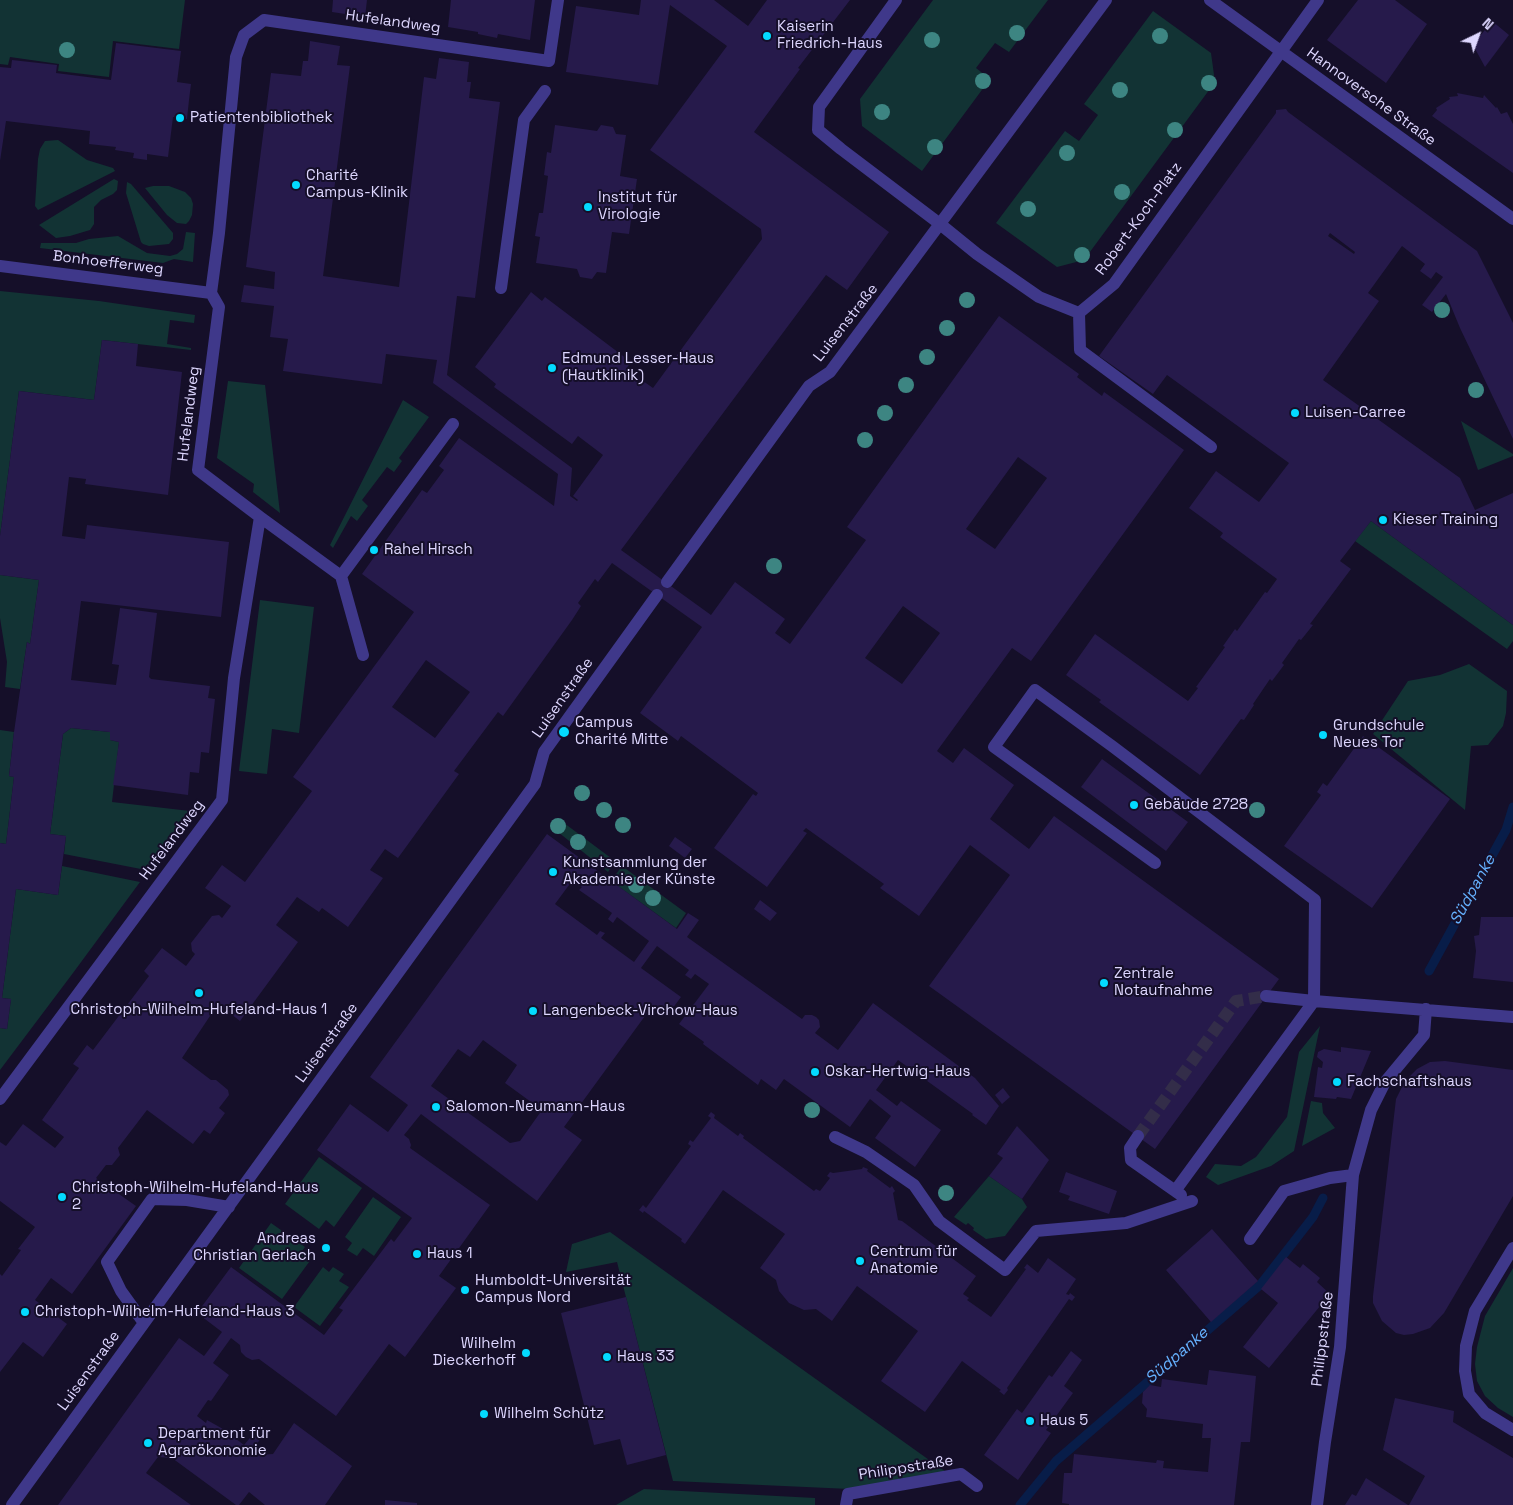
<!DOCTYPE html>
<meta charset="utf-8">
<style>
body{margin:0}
#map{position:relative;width:1513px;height:1505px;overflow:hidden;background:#150f29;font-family:"Space Grotesk",sans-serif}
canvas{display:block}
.north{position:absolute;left:1453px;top:10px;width:50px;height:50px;-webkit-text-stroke:4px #150f29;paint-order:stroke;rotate:42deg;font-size:14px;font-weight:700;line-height:20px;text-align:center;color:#ded7ff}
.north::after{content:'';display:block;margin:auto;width:18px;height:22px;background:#ded7ff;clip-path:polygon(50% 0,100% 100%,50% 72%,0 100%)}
</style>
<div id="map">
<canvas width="1513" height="1505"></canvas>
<div class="north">N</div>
</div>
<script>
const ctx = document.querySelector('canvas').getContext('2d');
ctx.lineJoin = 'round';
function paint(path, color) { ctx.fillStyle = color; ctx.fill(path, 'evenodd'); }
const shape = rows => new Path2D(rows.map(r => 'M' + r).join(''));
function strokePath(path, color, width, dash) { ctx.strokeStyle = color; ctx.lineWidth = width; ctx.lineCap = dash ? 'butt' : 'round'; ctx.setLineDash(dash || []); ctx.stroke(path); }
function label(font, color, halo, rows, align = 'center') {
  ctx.font = font + ' "Space Grotesk",sans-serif'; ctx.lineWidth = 4; ctx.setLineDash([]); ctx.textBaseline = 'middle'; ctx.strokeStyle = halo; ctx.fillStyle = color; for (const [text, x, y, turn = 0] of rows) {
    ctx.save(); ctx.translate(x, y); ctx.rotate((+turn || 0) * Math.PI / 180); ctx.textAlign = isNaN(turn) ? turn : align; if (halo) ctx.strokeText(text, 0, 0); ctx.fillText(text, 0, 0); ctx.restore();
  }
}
const green = shape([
 [0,0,185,0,179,49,113,41,109,77,58,71,59,64,10,57,8,65,0,64],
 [933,0,1048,0,1009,52,995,43,976,68,990,79,922,171,862,126,860,99],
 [1153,11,1211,53,1215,82,1084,260,1057,267,996,223,1065,131,1079,141,1098,115,1084,104],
 [58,140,87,160,113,168,115,171,38,210,35,206,38,159,40,149,45,141],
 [114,179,118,181,117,190,113,194,101,200,94,207,94,224,90,230,70,236,56,238,39,225],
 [127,182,131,184,173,233,173,239,169,244,149,246,143,244,141,242,126,193],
 [153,186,169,186,185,192,191,198,193,204,192,215,189,221,186,224,177,223,167,215,145,188],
 [186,232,195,233,193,262,174,259,163,263,40,248,41,243,76,243,89,239,118,236,147,253,170,256,177,254,183,249],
 [0,291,99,301,195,315,194,323,170,320,167,344,191,348,191,350,102,340,94,400,19,391,0,536],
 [228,381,265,385,280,513,253,492,254,484,217,458],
 [403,400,429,417,399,458,402,461,394,472,387,467,362,500,368,506,357,521,351,516,333,548,330,545],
 [1461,421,1513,454,1513,456,1478,470],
 [1371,521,1513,625,1513,641,1507,649,1355,541],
 [0,575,39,580,30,644,27,642,20,689,5,687,7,662,0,618],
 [260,600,314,607,299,733,272,729,267,774,239,771],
 [1469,664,1507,691,1506,713,1503,726,1488,745,1471,746,1465,810,1373,734,1408,681,1440,675],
 [71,728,110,732,110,740,119,742,112,802,190,811,146,870,64,854,66,836,50,834,63,734],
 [0,730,14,732,9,776,14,777,6,844,0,843],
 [560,820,615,861,608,872,553,828],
 [62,866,140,882,73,973,0,1070,0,1028,7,1029,11,999,2,998,16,889,58,895],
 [622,866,686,913,676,928,611,881],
 [1320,1026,1294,1151,1271,1166,1218,1185,1206,1177,1215,1164,1241,1166,1256,1157,1287,1117,1299,1052],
 [1311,1101,1322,1103,1323,1113,1335,1128,1302,1146],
 [319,1157,362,1188,334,1227,326,1220,319,1229,285,1204],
 [989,1176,1022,1199,1027,1207,1005,1236,986,1239,973,1230,974,1228,968,1223,966,1225,954,1217],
 [373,1197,401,1217,374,1256,363,1248,357,1256,347,1250,352,1243,345,1237],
 [271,1223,305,1247,302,1251,312,1258,282,1299,239,1268],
 [610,1232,946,1472,850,1489,673,1481,617,1262,566,1272,572,1244],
 [323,1267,329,1272,333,1267,344,1274,339,1281,349,1287,320,1326,294,1307],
 [1513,1268,1513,1417,1498,1408,1485,1396,1477,1381,1475,1364,1477,1347,1485,1316],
 [644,1489,815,1498,815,1505,616,1505]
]);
const stream = shape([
 [1429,971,1506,830,1513,807],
 [1020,1505,1056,1461,1260,1285,1313,1217,1323,1198]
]);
const building = shape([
 [333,0,367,0,365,17,332,12],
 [451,0,535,0,530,40,498,34,497,38,478,34,478,32,448,27],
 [641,0,714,0,748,26,767,0,850,0,798,68,800,69,754,132,889,232,847,290,826,275,621,550,711,615,735,582,785,619,775,633,790,644,866,540,847,527,999,316,1079,374,1077,377,1102,396,1104,392,1184,450,1031,661,1012,648,937,751,953,763,964,748,1014,785,990,819,1029,849,1054,816,1279,979,1155,1149,929,986,1010,875,970,845,919,916,880,888,884,884,806,828,803,831,807,833,767,887,714,848,753,794,756,796,758,793,681,736,678,741,640,713,702,627,612,563,598,582,595,579,578,603,581,606,572,620,503,716,498,712,454,771,459,774,398,858,385,849,370,870,383,878,348,927,322,908,319,912,297,897,276,925,298,942,240,1021,218,1004,182,1058,211,1080,216,1080,228,1090,229,1095,219,1108,225,1113,210,1134,204,1130,193,1144,147,1110,118,1148,120,1155,112,1165,106,1165,96,1178,136,1206,72,1294,51,1278,35,1300,67,1324,43,1357,23,1342,0,1372,0,1274,2,1276,21,1250,18,1249,35,1227,0,1201,0,1142,6,1146,23,1124,55,1148,64,1137,42,1120,79,1068,73,1064,87,1045,93,1050,149,976,144,971,162,948,186,966,195,954,192,951,191,943,212,916,219,915,222,918,231,906,205,888,222,865,245,882,312,791,293,777,414,612,362,574,422,490,427,493,444,470,439,466,459,438,554,506,558,474,433,383,437,360,386,354,382,384,283,371,288,339,270,337,274,306,241,302,244,285,274,289,275,272,246,267,271,73,301,76,303,61,308,61,310,41,340,46,337,65,350,66,323,276,399,287,424,77,436,79,439,58,469,62,467,82,471,82,469,98,500,102,475,298,457,296,447,375,572,468,570,496,577,501,578,500,573,496,603,455,578,436,572,444,494,387,496,384,475,367,531,292,542,301,545,297,631,362,626,369,653,388,762,239,761,229,650,150,727,46,670,5,658,85,566,72,576,6,639,15],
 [1018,457,1047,478,995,549,966,529],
 [903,606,940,633,902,684,865,658],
 [426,660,470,692,435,738,392,707],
 [1358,0,1395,0,1427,24,1386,83,1327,40],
 [1492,21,1509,35,1485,67,1473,45],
 [116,43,181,51,177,82,191,84,189,100,187,119,173,117,168,157,147,154,147,160,133,158,134,153,115,150,116,147,89,144,90,131,6,121,0,161,0,67,11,68,12,60,57,65,56,73,111,80],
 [1457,93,1483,98,1484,95,1496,108,1497,107,1501,114,1507,112,1513,124,1513,173,1432,116,1437,110,1436,108,1450,99,1449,97,1458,96],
 [1286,109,1288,112,1477,251,1513,323,1513,439,1460,328,1446,294,1432,312,1422,305,1443,277,1436,272,1431,279,1420,271,1425,264,1402,246,1368,293,1379,301,1323,380,1460,478,1475,510,1513,493,1513,625,1371,521,1340,561,1351,569,1310,624,1313,625,1301,640,1299,639,1282,663,1284,665,1272,681,1270,679,1253,704,1254,705,1244,720,1241,719,1200,775,1099,702,1101,700,1066,675,1095,634,1188,701,1198,688,1196,687,1225,647,1223,646,1235,629,1237,631,1265,592,1267,593,1277,579,1220,537,1223,533,1189,508,1216,471,1259,502,1289,463,1167,375,1153,394,1099,356,1276,113,1276,110],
 [1330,233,1355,252,1354,254,1328,236],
 [555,125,597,131,601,125,613,127,616,134,626,135,620,176,637,179,629,234,612,232,606,273,597,272,592,279,580,277,577,269,536,263,540,237,535,236,539,213,543,213,548,176,544,175,547,152,551,153],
 [102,340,138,344,136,366,182,372,168,495,85,484,86,479,69,477,62,536,85,539,87,525,229,542,221,617,81,601,71,680,116,685,119,665,112,664,120,608,157,613,149,677,151,679,210,686,208,698,215,699,209,753,201,752,199,773,190,772,188,795,113,785,119,742,110,740,110,732,71,728,63,734,50,834,66,836,58,895,16,889,2,998,11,999,7,1029,0,1028,0,843,6,844,14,777,9,776,14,732,27,642,30,644,39,580,0,575,0,536,19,391,94,400],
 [1363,736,1450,799,1372,908,1284,846,1321,795,1317,792,1323,783,1327,786],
 [1102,759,1188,822,1166,851,1081,787],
 [547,834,677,929,688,913,699,920,687,937,802,1019,805,1015,812,1015,816,1017,819,1020,820,1027,815,1033,838,1050,873,1003,975,1078,999,1106,986,1125,972,1115,973,1114,898,1060,876,1090,897,1106,901,1101,941,1130,915,1167,875,1138,891,1116,870,1099,850,1127,784,1079,776,1090,761,1079,758,1085,703,1044,704,1042,679,1024,709,984,695,974,691,979,685,975,689,970,657,946,641,968,681,997,667,1016,653,1005,564,1127,582,1140,537,1201,421,1114,404,1135,409,1139,411,1145,410,1148,490,1205,439,1276,456,1288,405,1357,389,1344,336,1416,259,1359,252,1360,246,1357,241,1352,240,1345,231,1338,213,1363,229,1375,211,1401,208,1400,197,1416,206,1423,207,1420,223,1429,244,1445,254,1433,261,1438,252,1451,257,1455,273,1454,294,1423,352,1466,325,1505,265,1505,249,1492,239,1505,236,1505,172,1458,158,1457,146,1473,191,1505,58,1505,179,1338,204,1356,222,1332,197,1313,231,1267,324,1335,343,1310,339,1308,391,1239,394,1242,412,1218,317,1150,350,1104,388,1132,408,1105,370,1077],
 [572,881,582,887,579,890,612,913,608,919,613,923,617,917,649,941,634,962,601,938,605,933,600,931,597,935,555,904],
 [483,1040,517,1065,505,1083,542,1110,520,1141,510,1143,431,1086,458,1049,470,1057],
 [675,837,692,849,685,858,669,846],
 [760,900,777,913,770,921,754,909],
 [1481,917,1513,917,1513,982,1473,978,1476,951,1474,936,1479,935],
 [1341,1047,1371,1051,1351,1099,1337,1097,1336,1099,1314,1097,1318,1067,1322,1068,1323,1062,1317,1057,1318,1052,1324,1049,1341,1052],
 [1445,1061,1513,1070,1513,1196,1444,1313,1430,1328,1413,1334,1404,1335,1396,1333,1382,1321,1373,1303,1373,1296,1396,1099,1405,1081,1417,1069,1430,1062],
 [1003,1088,1010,1097,1002,1104,995,1095],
 [711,1112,715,1115,714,1118,738,1136,740,1133,744,1136,743,1138,814,1191,816,1189,820,1191,830,1178,827,1176,830,1172,833,1173,862,1169,863,1167,868,1169,867,1171,890,1188,892,1186,895,1191,893,1193,898,1220,902,1221,976,1276,963,1294,969,1298,967,1300,991,1317,1026,1269,1024,1268,1027,1264,1038,1273,1048,1258,1076,1279,1066,1294,1069,1295,1070,1293,1075,1297,1072,1301,1069,1299,1007,1388,1008,1390,1004,1395,999,1391,1001,1390,962,1361,925,1412,881,1381,918,1331,857,1286,832,1321,816,1309,804,1310,789,1303,779,1291,776,1280,760,1268,785,1234,723,1190,685,1244,681,1241,682,1239,644,1211,643,1213,639,1210,643,1205,646,1208,691,1146,688,1144,690,1140,693,1142,711,1118,708,1116],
 [1017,1126,1049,1160,1022,1199,989,1176,1003,1158,997,1154],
 [1066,1172,1117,1191,1109,1214,1068,1200,1070,1196,1059,1192],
 [1212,1229,1258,1281,1211,1322,1166,1270],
 [1286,1257,1300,1268,1303,1264,1320,1278,1317,1282,1330,1294,1269,1368,1243,1347,1278,1303,1261,1289],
 [626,1297,666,1455,627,1465,620,1439,594,1445,561,1313],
 [1071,1351,1082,1360,1064,1386,1073,1393,1046,1430,1051,1433,1018,1480,984,1455,1017,1409,1022,1413,1049,1375,1052,1377],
 [1209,1370,1256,1376,1250,1442,1241,1442,1234,1505,1069,1505,1069,1504,1062,1503,1064,1473,1072,1473,1074,1454,1156,1463,1157,1460,1164,1461,1163,1468,1208,1472,1211,1438,1202,1438,1203,1424,1146,1417,1147,1409,1142,1403,1143,1392,1150,1385,1161,1387,1162,1379,1207,1385],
 [1395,1398,1454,1411,1453,1422,1513,1458,1513,1505,1409,1505,1425,1476,1383,1450],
 [1366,1478,1408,1505,1345,1505,1352,1494,1356,1496],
 [385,1500,417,1503,417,1505,385,1505]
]);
const minorTunnel = shape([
 [1138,1136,1236,1001,1266,996]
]);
const minor = shape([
 [896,0,819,107,818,130,841,149,940,224,977,254,1039,297,1079,313],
 [1210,0,1513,219],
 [0,266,211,293],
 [501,288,524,120,545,91],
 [1079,313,1114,284,1318,0],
 [1079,313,1080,350,1211,447],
 [260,517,341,576,363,655],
 [341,576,453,424],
 [667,582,809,386,830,372,1106,0],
 [1155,863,994,747,1035,690,1112,746,1315,900,1314,1001,1513,1017],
 [0,1099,222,800,234,678,260,517,198,470,219,307,211,293,219,233,236,57,244,35,264,20,549,61,558,0],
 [1138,1136,1130,1148,1131,1160,1181,1195],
 [835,1137,866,1152,914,1185,939,1221,1005,1270,1036,1231,1126,1223,1192,1201],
 [1175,1191,1314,1001,1266,996],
 [1250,1239,1284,1191,1330,1178,1353,1175],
 [1513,1248,1475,1311,1466,1346,1465,1371,1469,1394,1485,1413,1513,1430],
 [144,1323,121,1291,107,1262,152,1199,187,1200,229,1207],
 [12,1505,535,784,544,752,657,595],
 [846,1505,848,1494,961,1474,977,1486],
 [1317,1505,1325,1442,1340,1347,1353,1175,1371,1110,1385,1082,1424,1035,1426,1009]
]);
const trees = [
 [1017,33],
 [1160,36],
 [932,40],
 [67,50],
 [983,81],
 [1209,83],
 [1120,90],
 [882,112],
 [1175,130],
 [935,147],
 [1067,153],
 [1122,192],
 [1028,209],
 [1082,255],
 [967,300],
 [1442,310],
 [947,328],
 [927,357],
 [906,385],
 [1476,390],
 [885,413],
 [865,440],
 [774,566],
 [582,793],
 [604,810],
 [1257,810],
 [623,825],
 [558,826],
 [578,842],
 [636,885],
 [653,898],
 [812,1110],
 [946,1193]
];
const markers = [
 [767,36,5,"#03daff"],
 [180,118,5,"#03daff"],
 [296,185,5,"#03daff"],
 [588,207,5,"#03daff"],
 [552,368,5,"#03daff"],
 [1295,413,5,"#03daff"],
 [1383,520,5,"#03daff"],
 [374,550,5,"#03daff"],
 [564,732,6,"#03daff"],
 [1323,735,5,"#03daff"],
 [1134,805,5,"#03daff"],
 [553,872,5,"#03daff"],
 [1104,983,5,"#03daff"],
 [199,993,5,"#03daff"],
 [533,1011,5,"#03daff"],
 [815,1072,5,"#03daff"],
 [1337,1082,5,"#03daff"],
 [436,1107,5,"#03daff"],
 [62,1197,5,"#03daff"],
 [326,1248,5,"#03daff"],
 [417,1254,5,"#03daff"],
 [860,1261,5,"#03daff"],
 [465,1290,5,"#03daff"],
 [25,1312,5,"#03daff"],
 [526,1353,5,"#03daff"],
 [607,1357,5,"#03daff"],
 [484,1414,5,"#03daff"],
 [1030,1421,5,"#03daff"],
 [148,1443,5,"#03daff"]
];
const streetNames = [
 ["Hufelandweg",393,22,8],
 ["Hannoversche Straße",1371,97,36],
 ["Robert-Koch-Platz",1139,219,-54],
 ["Bonhoefferweg",108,263,7],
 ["Luisenstraße",846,323,-52],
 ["Hufelandweg",189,414,-83],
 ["Luisenstraße",563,698,-55],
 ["Hufelandweg",172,840,-53],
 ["Luisenstraße",327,1043,-54],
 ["Philippstraße",1323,1339,-83],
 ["Luisenstraße",89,1371,-54],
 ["Philippstraße",906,1468,-9]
];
const poiNames = [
 ["Kaiserin",777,27],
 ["Friedrich-Haus",777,44],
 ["Patientenbibliothek",190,118],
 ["Charité",306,176],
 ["Campus-Klinik",306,193],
 ["Institut für",598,198],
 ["Virologie",598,215],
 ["Edmund Lesser-Haus",562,359],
 ["(Hautklinik)",562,376],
 ["Luisen-Carree",1305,413],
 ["Kieser Training",1393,520],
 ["Rahel Hirsch",384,550],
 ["Campus",575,723],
 ["Charité Mitte",575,740],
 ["Grundschule",1333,726],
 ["Neues Tor",1333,743],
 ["Gebäude 2728",1144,805],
 ["Kunstsammlung der",563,863],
 ["Akademie der Künste",563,880],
 ["Zentrale",1114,974],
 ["Notaufnahme",1114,991],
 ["Christoph-Wilhelm-Hufeland-Haus 1",199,1010,"center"],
 ["Langenbeck-Virchow-Haus",543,1011],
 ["Oskar-Hertwig-Haus",825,1072],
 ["Fachschaftshaus",1347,1082],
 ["Salomon-Neumann-Haus",446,1107],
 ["Christoph-Wilhelm-Hufeland-Haus",72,1188],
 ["2",72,1205],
 ["Andreas",316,1239,"right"],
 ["Christian Gerlach",316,1256,"right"],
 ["Centrum für",870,1252],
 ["Anatomie",870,1269],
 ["Haus 1",427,1254],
 ["Humboldt-Universität",475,1281],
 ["Campus Nord",475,1298],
 ["Christoph-Wilhelm-Hufeland-Haus 3",35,1312],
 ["Wilhelm",516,1344,"right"],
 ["Dieckerhoff",516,1361,"right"],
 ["Haus 33",617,1357],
 ["Wilhelm Schütz",494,1414],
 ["Haus 5",1040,1421],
 ["Department für",158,1434],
 ["Agrarökonomie",158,1451]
];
const waterNames = [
 ["Südpanke",1473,890,-61],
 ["Südpanke",1177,1356,-41]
];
paint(green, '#123334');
strokePath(stream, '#081d49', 9);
paint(building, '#261a4b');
strokePath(minorTunnel, '#332d49', 12, [12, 6]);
strokePath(minor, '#3f388a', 12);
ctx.fillStyle = '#3d8582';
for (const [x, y] of trees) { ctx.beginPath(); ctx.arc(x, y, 8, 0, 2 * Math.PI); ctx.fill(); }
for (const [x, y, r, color] of markers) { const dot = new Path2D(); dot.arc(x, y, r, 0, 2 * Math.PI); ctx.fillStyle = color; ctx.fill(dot); strokePath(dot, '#150f29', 2); }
label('15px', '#ded7ff', '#150f29', streetNames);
label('15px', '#ded7ff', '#150f29', poiNames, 'left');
label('italic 16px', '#65b1ff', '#150f29', waterNames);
</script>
